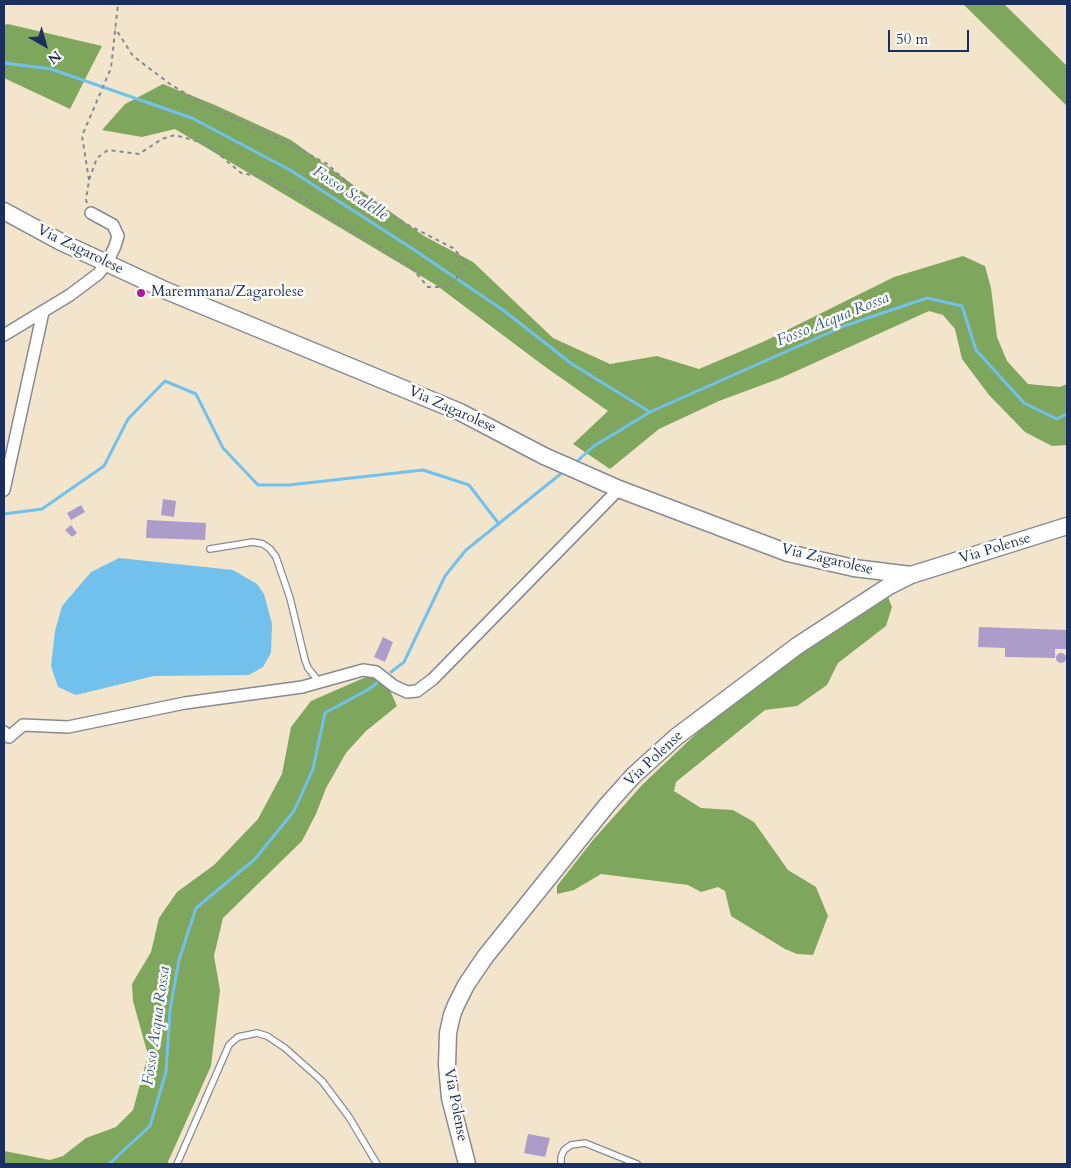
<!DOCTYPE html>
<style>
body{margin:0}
#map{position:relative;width:1071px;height:1168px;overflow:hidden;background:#f3e5cc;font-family:Cardo,serif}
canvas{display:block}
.frame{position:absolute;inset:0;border:5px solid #1b2f5e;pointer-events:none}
.north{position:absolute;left:20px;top:20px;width:50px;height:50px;-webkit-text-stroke:4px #fdfcf7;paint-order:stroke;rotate:142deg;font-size:14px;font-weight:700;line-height:20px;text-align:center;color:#1b2f5e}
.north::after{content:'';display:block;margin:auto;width:18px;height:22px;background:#1b2f5e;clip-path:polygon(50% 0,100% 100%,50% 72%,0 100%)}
.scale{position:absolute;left:888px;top:30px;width:81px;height:22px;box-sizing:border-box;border:2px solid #1b2f5e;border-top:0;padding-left:6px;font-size:15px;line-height:18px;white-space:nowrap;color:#1b2f5e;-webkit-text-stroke:4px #fdfcf7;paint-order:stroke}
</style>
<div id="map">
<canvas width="1071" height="1168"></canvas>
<div class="frame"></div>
<div class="north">N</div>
<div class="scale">50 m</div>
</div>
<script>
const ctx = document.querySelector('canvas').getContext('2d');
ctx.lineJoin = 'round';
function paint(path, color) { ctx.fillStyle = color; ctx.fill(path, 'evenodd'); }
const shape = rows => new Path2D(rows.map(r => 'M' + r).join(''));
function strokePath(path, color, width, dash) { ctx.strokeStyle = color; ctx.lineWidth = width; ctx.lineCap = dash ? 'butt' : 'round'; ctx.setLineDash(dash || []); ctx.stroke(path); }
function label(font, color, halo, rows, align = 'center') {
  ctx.font = font + ' Cardo,serif'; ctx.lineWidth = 5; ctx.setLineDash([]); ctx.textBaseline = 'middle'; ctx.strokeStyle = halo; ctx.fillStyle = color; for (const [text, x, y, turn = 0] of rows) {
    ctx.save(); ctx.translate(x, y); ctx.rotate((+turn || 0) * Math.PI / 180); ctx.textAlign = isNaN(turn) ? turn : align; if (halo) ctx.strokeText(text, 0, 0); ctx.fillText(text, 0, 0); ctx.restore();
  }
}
const forest = shape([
 [963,4,1004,4,1067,66,1067,106],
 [8,24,102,46,70,109,4,78,4,25],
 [163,84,215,105,291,140,424,236,473,262,553,338,610,364,657,356,699,369,765,341,894,277,963,256,985,266,991,288,997,337,1007,361,1028,384,1060,387,1067,384,1067,445,1052,446,1025,432,989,395,962,359,955,329,943,315,929,311,781,378,719,401,659,429,610,469,573,444,608,411,544,366,436,285,175,129,142,137,102,130,125,104],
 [888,597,892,607,886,626,838,663,827,685,797,706,765,710,676,782,674,791,701,808,733,810,754,822,788,870,816,887,828,916,813,955,797,954,785,949,731,916,725,891,718,887,701,892,688,885,601,874,574,890,557,894,557,886,593,840,643,784,699,731,789,662],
 [377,676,388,686,397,706,366,731,346,753,326,788,316,814,302,841,223,918,214,956,220,990,211,1066,167,1164,4,1164,4,1151,50,1160,63,1156,86,1138,116,1127,133,1110,148,1055,133,1001,132,984,151,952,159,918,177,892,214,865,258,819,282,774,291,727,311,701,366,677]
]);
const water = shape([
 [119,558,233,570,257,584,264,594,272,624,271,653,263,667,249,675,154,676,76,695,58,687,51,666,55,631,62,606,91,572]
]);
const stream = shape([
 [4,63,51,69,192,118,290,170,410,247,503,310,572,364,650,412],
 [574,464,594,446,650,412,844,326,927,298,962,306,976,350,1024,403,1057,419,1067,414],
 [4,514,42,509,104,466,128,419,165,381,196,394,223,448,258,485,289,485,423,470,469,485,499,524],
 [391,672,404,662,445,576,466,550,563,472],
 [109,1164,150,1126,166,1072,170,1010,179,960,196,908,255,859,294,811,313,769,325,713,369,689,378,682]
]);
const building = shape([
 [163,499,176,501,174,517,161,515],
 [81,505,85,512,71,520,67,513],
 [147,520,206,523,205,540,146,538],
 [71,525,77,533,72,537,65,530],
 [979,627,1067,630,1067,649,1055,649,1055,658,1005,657,1005,648,978,647],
 [383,637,393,642,385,662,374,657],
 '1056 658a5 5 0 1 1 10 0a5 5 0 1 1-10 0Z',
 [528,1134,550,1138,545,1157,524,1153]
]);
const path = shape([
 [89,180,82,136,111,68,118,4],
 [87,203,86,200,89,180,97,158,108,150,139,154,162,139,175,135,207,144,241,173,268,178,304,198,328,217,374,243,411,267,428,287,448,287,462,272,467,263,453,248,408,225,364,197,327,164,295,147,205,105,170,84,133,56,115,28]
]);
const lane = shape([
 [210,549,253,542,263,544,270,549,276,557,290,598,305,660,308,668,320,683],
 [177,1164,229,1045,238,1037,257,1033,267,1036,285,1048,322,1081,349,1117,377,1164],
 [561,1164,561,1157,564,1150,571,1145,585,1143,637,1164]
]);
const street = shape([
 [4,335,70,295,98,274,107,263,115,246,118,236,113,225,91,213],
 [4,490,43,312],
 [4,732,9,737,23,725,68,727,185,703,302,687,363,670,376,672,394,686,407,692,417,691,433,679,619,489]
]);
const secondary = shape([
 [4,211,61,242,167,291,460,412,544,456,619,489,788,553,854,568,911,575],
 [467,1164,450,1098,447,1065,448,1033,452,1015,456,1005,466,985,485,957,607,805,633,776,676,737,797,646,889,586,911,575,1067,526]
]);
const markers = [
 [141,293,5,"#b5179e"]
];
const streetNames = [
 ["Via Zagarolese",80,250,26],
 ["Via Zagarolese",452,410,24],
 ["Via Polense",995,549,-17],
 ["Via Zagarolese",827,560,13],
 ["Via Polense",654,759,-43],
 ["Via Polense",455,1105,79]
];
const poiNames = [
 ["Maremmana/Zagarolese",151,293]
];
const waterNames = [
 ["Fosso Scalelle",350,194,33],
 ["Fosso Acqua Rossa",833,320,-22],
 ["Fosso Acqua Rossa",157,1026,-82]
];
paint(forest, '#7fa65d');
paint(water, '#72c1ed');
strokePath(stream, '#72c1ed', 3);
paint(building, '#ac9cc9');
strokePath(lane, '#878a95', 8);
strokePath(street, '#878a95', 14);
strokePath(secondary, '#878a95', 19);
strokePath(path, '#878a95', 2, [4, 4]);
strokePath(lane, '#fff', 5.5);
strokePath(street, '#fff', 11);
strokePath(secondary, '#fff', 16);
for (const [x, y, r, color] of markers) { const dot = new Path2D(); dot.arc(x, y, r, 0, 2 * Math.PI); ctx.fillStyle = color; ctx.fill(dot); strokePath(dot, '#fdfcf7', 2); }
label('15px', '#1b2f5e', '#fdfcf7', streetNames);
label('15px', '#1b2f5e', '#fdfcf7', poiNames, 'left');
label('italic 16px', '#355b89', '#fdfcf7', waterNames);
</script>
